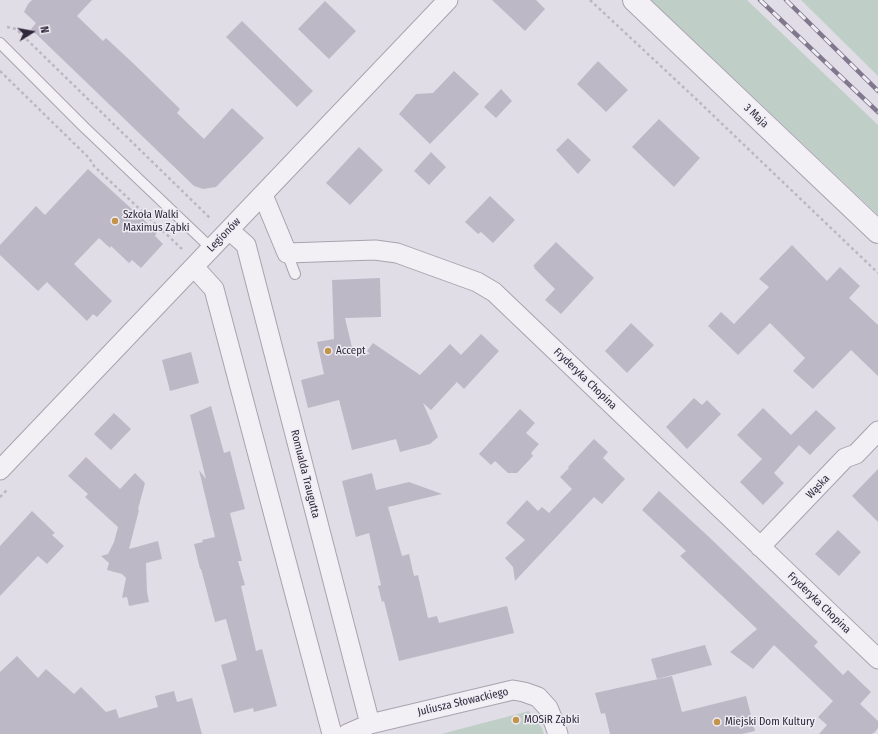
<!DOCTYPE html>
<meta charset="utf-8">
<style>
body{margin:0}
#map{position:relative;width:878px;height:734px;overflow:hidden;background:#e1dde6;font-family:"Fira Sans Condensed",sans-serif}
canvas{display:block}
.north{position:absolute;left:12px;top:12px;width:40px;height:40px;-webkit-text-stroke:3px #efedf4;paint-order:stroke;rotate:79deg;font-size:11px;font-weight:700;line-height:16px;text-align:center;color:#30283b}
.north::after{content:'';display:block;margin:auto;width:14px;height:18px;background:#30283b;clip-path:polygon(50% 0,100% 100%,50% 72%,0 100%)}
</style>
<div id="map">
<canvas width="878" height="734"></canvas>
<div class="north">N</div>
</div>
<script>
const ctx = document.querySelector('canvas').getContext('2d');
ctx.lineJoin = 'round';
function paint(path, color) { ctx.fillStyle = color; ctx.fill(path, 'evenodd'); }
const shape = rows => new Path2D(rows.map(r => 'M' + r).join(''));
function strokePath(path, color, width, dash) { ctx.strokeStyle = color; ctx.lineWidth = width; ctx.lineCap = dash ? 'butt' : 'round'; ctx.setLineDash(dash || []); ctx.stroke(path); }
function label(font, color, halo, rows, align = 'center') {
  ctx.font = font + ' "Fira Sans Condensed",sans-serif'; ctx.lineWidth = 3; ctx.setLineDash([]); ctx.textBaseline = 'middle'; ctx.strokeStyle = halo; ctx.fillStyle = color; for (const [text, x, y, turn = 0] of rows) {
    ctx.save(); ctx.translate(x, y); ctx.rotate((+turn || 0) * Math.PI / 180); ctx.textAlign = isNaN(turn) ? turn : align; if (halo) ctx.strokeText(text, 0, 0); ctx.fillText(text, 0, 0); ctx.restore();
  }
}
const green = shape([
 [651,0,747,0,878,125,878,215],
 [801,0,878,0,878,76],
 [529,711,542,728,544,734,441,734]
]);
const building = shape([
 [32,0,92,0,77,16,103,41,106,38,134,64,180,109,177,113,204,139,232,108,264,138,216,187,203,189,194,186,31,29,36,23,24,12,28,4],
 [492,0,536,0,545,9,525,31],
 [325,1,356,31,329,59,298,29],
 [242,21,313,91,297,107,226,37],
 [598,61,628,90,606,112,577,84],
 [454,71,479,94,430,144,399,114,416,94,433,93],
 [501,89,512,101,496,118,484,107],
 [659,119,700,158,674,187,632,147],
 [568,138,591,160,578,174,556,150],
 [359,147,383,170,350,205,326,183],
 [431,152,446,167,429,185,414,171],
 [88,169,157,232,155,236,163,244,141,268,132,260,129,263,111,246,110,248,99,238,74,264,112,301,97,317,93,314,87,321,47,282,38,291,0,255,0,245,36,206,45,215],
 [490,196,515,220,493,243,481,232,478,234,465,222],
 [556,242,594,278,561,314,545,300,555,289,534,268,535,267,533,266],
 [792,245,827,281,840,267,860,286,849,298,878,325,878,376,851,350,813,389,793,371,805,358,770,323,738,355,708,326,721,312,734,324,769,287,759,279],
 [380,278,381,317,345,318,354,356,370,354,367,351,373,343,420,375,450,344,461,355,481,334,499,351,464,389,457,382,431,410,423,403,438,437,430,444,400,452,396,439,352,450,339,400,308,408,301,380,324,374,317,342,334,339,332,280],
 [631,323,654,345,627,373,605,351],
 [191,352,199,383,170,391,162,360],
 [694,398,702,405,707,400,721,414,687,449,666,427],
 [211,406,224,453,230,451,245,509,230,513,242,561,238,561,245,585,241,586,256,651,262,649,277,706,254,712,253,708,234,713,221,665,237,660,226,619,215,622,201,569,200,569,194,544,203,542,202,540,215,537,199,470,206,479,190,415],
 [763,408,791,435,816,410,836,428,810,455,799,445,774,473,784,483,763,505,740,482,762,459,737,435],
 [520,409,535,423,526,433,539,444,531,453,533,456,517,473,508,473,495,461,491,465,479,454],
 [114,413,131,429,111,450,94,434],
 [594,439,608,452,603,458,625,479,602,504,594,497,515,581,513,567,505,558,525,540,506,523,527,500,538,511,542,507,549,513,572,489,560,477,569,468,568,467],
 [86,457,120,489,135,473,145,483,138,509,139,510,129,549,158,541,162,559,146,563,147,592,149,602,129,606,127,597,122,598,126,578,122,574,107,570,109,563,101,556,108,554,114,542,118,527,85,497,88,494,68,476],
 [878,469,878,522,852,496],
 [372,473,376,490,409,482,442,494,388,507,402,556,409,554,414,576,418,575,428,618,437,616,439,623,507,606,514,633,399,661,384,601,382,602,378,586,381,585,369,533,356,537,342,481],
 [659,491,709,537,818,642,814,646,843,675,848,670,871,692,860,704,878,721,878,728,875,732,872,734,819,734,827,725,818,717,833,701,774,645,753,669,730,652,757,629,680,556,686,551,642,510],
 [32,511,55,533,52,535,64,546,47,564,38,556,0,596,0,546],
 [838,530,861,552,839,576,815,554],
 [705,645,712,665,657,679,651,659],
 [17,656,38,678,46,669,74,694,81,687,106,712,116,709,119,718,158,707,155,696,174,691,177,702,192,698,202,734,0,734,0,672],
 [672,676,682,712,746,696,755,731,742,734,610,734,605,713,601,714,595,693]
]);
const path = shape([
 [590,0,695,98,878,273],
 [7,27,16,29,211,219],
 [0,71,89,158,94,166,182,249],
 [0,497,7,490]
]);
const service = shape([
 [0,43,84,127,212,249],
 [287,253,295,274]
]);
const minor = shape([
 [263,195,287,253,375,250,397,253,477,282,494,292,878,659],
 [229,230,246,245,370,724],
 [194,267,214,289,332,734],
 [0,470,448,0],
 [760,547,845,458,856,454,878,431],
 [347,734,370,724,513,690,524,692,538,697,548,708,553,720,558,734]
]);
const tertiary = shape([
 [634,0,878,232]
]);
const rail = shape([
 [760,0,878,112],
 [786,0,878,91]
]);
const markers = [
 [115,221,4,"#c3944b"],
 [328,351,4,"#c3944b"],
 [516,720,4,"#c3944b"],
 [717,722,4,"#c3944b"]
];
const streetNames = [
 ["3 Maja",756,116,43],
 ["Legionów",224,235,-46],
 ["Fryderyka Chopina",585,379,44],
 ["Romualda Traugutta",305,474,76],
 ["Wąska",818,487,-46],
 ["Fryderyka Chopina",819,603,44],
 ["Juliusza Słowackiego",463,702,-13]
];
const poiNames = [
 ["Szkoła Walki",123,215],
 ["Maximus Ząbki",123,228],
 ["Accept",336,351],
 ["MOSiR Ząbki",524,720],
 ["Miejski Dom Kultury",725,722]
];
paint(green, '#bfcfc7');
paint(building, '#bdb8c5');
strokePath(service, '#a8a3af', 12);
strokePath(minor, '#a8a3af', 21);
strokePath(tertiary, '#a8a3af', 24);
strokePath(path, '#bcb8c1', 2.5, [3, 3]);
strokePath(service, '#f2f0f5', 10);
strokePath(minor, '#f2f0f5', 19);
strokePath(tertiary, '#f2f0f5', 22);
strokePath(rail, '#81788e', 4.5);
strokePath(rail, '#efedf4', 3, [9]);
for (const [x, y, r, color] of markers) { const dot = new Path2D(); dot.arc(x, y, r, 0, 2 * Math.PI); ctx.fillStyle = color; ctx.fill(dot); strokePath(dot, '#efedf4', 1.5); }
label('11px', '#30283b', '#efedf4', streetNames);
label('11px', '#30283b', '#efedf4', poiNames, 'left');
</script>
